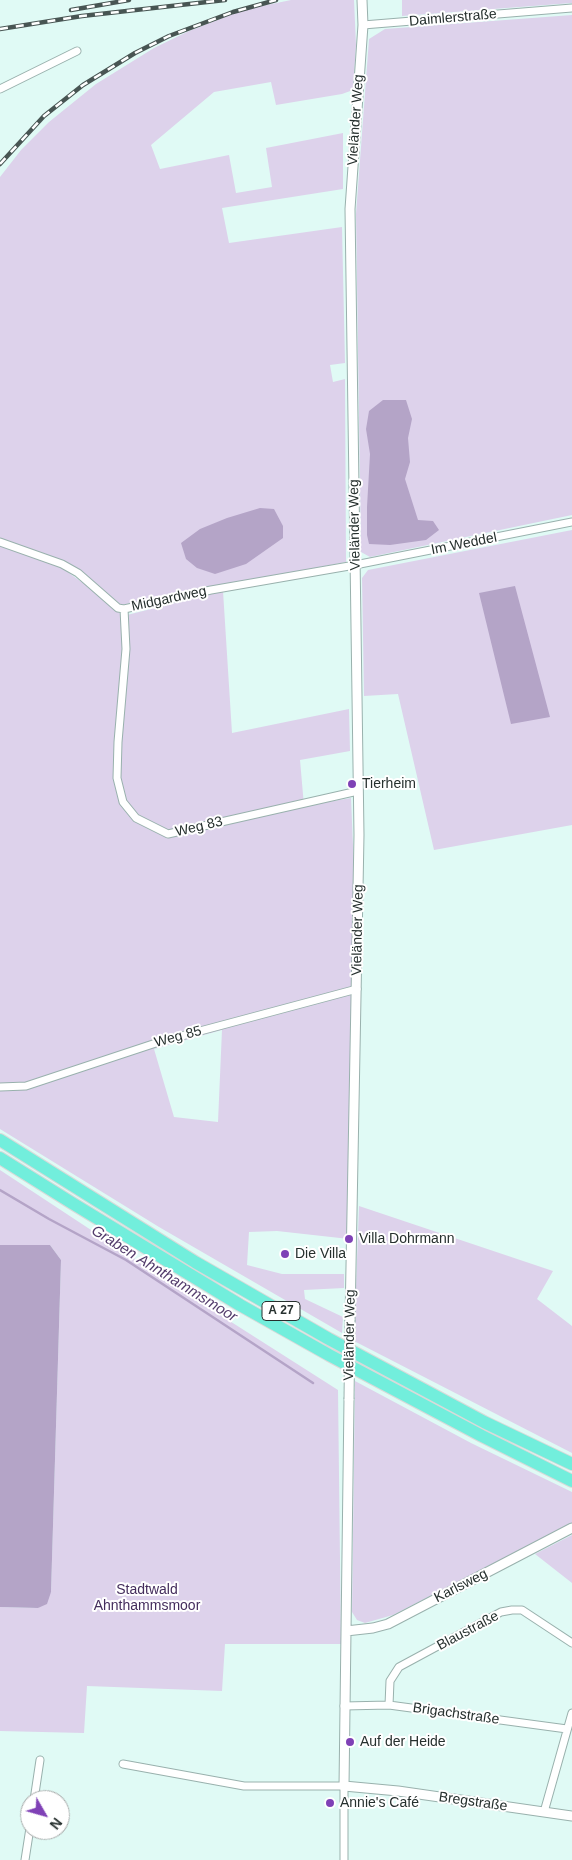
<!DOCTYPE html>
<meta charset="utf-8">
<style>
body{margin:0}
#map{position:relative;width:572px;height:1860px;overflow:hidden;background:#e0faf5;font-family:Arial,sans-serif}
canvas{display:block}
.north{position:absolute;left:20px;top:1790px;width:50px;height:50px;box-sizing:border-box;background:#fff;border:1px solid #a8acab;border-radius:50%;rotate:128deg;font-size:14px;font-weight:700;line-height:20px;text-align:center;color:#26302e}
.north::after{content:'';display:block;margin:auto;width:18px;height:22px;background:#7f41b6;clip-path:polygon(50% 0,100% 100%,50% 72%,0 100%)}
</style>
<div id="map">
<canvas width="572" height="1860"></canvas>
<div class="north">N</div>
</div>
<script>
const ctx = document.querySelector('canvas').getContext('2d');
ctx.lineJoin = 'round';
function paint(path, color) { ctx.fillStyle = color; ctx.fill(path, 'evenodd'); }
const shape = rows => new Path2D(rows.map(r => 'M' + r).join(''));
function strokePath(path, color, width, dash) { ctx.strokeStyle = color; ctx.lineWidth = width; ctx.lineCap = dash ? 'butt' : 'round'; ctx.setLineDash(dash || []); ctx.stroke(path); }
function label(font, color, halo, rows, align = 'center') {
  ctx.font = font + ' Arial,sans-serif'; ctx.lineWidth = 4; ctx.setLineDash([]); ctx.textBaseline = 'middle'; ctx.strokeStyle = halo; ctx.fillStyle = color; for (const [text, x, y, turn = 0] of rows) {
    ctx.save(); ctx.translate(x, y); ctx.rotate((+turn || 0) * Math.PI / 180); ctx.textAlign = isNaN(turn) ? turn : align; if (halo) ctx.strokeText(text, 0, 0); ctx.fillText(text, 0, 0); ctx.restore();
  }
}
const green = shape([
 [291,0,354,0,356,45,353,90,342,94,276,105,271,82,214,92,151,145,160,169,229,155,236,193,272,187,266,148,343,133,343,189,222,208,229,243,342,227,345,363,330,365,333,382,345,379,346,562,121,605,81,571,61,561,0,538,0,177,21,150,49,122,96,84,154,48,189,31,243,10],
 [402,0,572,0,572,3,402,16],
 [572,15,572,515,370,557,361,552,356,214,369,39,385,29],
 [572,530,572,825,434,850,398,694,364,696,362,578,368,570],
 [0,545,59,566,90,588,123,616,223,591,232,733,349,709,350,751,300,760,304,806,351,798,354,869,349,1239,277,1231,249,1232,247,1265,282,1274,344,1274,344,1288,304,1290,305,1299,343,1317,342,1333,159,1227,0,1129],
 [222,1030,218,1122,174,1117,154,1049],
 [0,1170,214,1311,338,1390,341,1644,225,1644,222,1691,87,1686,84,1733,0,1731,0,1607,38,1608,51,1592,61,1260,50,1245,0,1245],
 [359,1206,553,1271,537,1299,572,1326,572,1453,354,1341],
 [355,1381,471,1443,572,1492,572,1523,393,1615,365,1623,357,1620,352,1612],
 [572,1535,572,1583,535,1554]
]);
const water = shape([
 [383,400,406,400,412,419,408,438,410,462,405,479,418,520,433,521,439,530,426,540,390,545,369,544,367,535,367,507,370,454,366,429,369,411],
 [260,508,274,509,283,526,283,538,246,564,215,574,197,568,186,559,181,543,200,529,227,518],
 [515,586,550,717,511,724,479,593],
 [0,1245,50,1245,61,1260,51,1592,47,1604,38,1608,0,1607]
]);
const stream = shape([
 [0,1190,49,1219,126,1260,313,1383]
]);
const minor = shape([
 [363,25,572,8],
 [0,89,77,51],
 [0,542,62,564,78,573,118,608,124,609,211,590,355,565,572,522],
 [124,609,126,649,118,742,117,778,123,802,136,818,168,834,358,791],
 [0,1087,26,1086,159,1042,357,989],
 [389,1705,390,1681,399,1667,501,1612,512,1610,522,1610,572,1643],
 [344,1706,389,1705,567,1729],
 [123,1764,244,1786,344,1786,344,1860],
 [34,1800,40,1760],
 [544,1812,572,1713],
 [25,1860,30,1828]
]);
const tertiary = shape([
 [350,1320,359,835,350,209,363,25,362,0],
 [349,1399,344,1786,398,1791,572,1816],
 [346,1631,373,1628,388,1624,572,1528]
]);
const motorway = shape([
 [0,1140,195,1262,329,1339,484,1422,572,1464],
 [0,1158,72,1203,240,1305,329,1355,482,1436,572,1481]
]);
const rail = shape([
 [71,10,129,0],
 [0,29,82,16,225,0],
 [0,164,44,116,83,85,135,53,169,36,233,12,276,0]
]);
const tertiaryBridge = shape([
 [349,1399,350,1320]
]);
const markers = [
 [352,784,5,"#7f41b6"],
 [349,1239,5,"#7f41b6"],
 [285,1254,5,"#7f41b6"],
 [350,1742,5,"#7f41b6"],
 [330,1803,5,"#7f41b6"]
];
const shields = [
 [281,1311,38]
];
const shieldNames = [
 ["A 27",281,1311]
];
const streetNames = [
 ["Daimlerstraße",453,18,-5],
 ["Vieländer Weg",356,120,-86],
 ["Vieländer Weg",355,525,-91],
 ["Im Weddel",464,544,-11],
 ["Midgardweg",169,599,-12],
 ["Weg 83",199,827,-13],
 ["Vieländer Weg",358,930,-89],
 ["Weg 85",178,1037,-15],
 ["Vieländer Weg",350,1335,-89],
 ["Karlsweg",461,1586,-27],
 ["Blaustraße",468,1631,-28],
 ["Brigachstraße",456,1714,8],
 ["Bregstraße",473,1802,8]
];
const poiNames = [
 ["Tierheim",362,784],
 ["Villa Dohrmann",359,1239],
 ["Die Villa",295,1254],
 ["Auf der Heide",360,1742],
 ["Annie's Café",340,1803]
];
const parkNames = [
 ["Stadtwald",147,1590],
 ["Ahnthammsmoor",147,1606]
];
const waterNames = [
 ["Graben Ahnthammsmoor",164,1274,32]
];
paint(green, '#ddd2eb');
paint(water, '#b4a4c7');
strokePath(stream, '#b4a4c7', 2.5);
strokePath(minor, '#99b1ad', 9);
strokePath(tertiary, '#99b1ad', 11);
strokePath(motorway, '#d8dad9', 14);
strokePath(minor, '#fff', 7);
strokePath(tertiary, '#fff', 9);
strokePath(motorway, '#72eedc', 12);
strokePath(rail, '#485553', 4.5);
strokePath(rail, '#fff', 2.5, [8]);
strokePath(tertiaryBridge, '#99b1ad', 11, []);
strokePath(tertiaryBridge, '#fff', 9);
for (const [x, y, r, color] of markers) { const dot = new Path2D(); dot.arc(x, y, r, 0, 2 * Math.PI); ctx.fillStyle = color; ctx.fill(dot); strokePath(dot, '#fff', 2); }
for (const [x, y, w] of shields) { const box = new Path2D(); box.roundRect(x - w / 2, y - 9.5, w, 19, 4); ctx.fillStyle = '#fff'; ctx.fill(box); strokePath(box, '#26302e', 1); }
label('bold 12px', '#26302e', null, shieldNames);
label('14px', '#26302e', '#fff', streetNames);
label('14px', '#26302e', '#fff', poiNames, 'left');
label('14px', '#442d5c', '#fff', parkNames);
label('italic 15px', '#523b6b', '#fff', waterNames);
</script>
